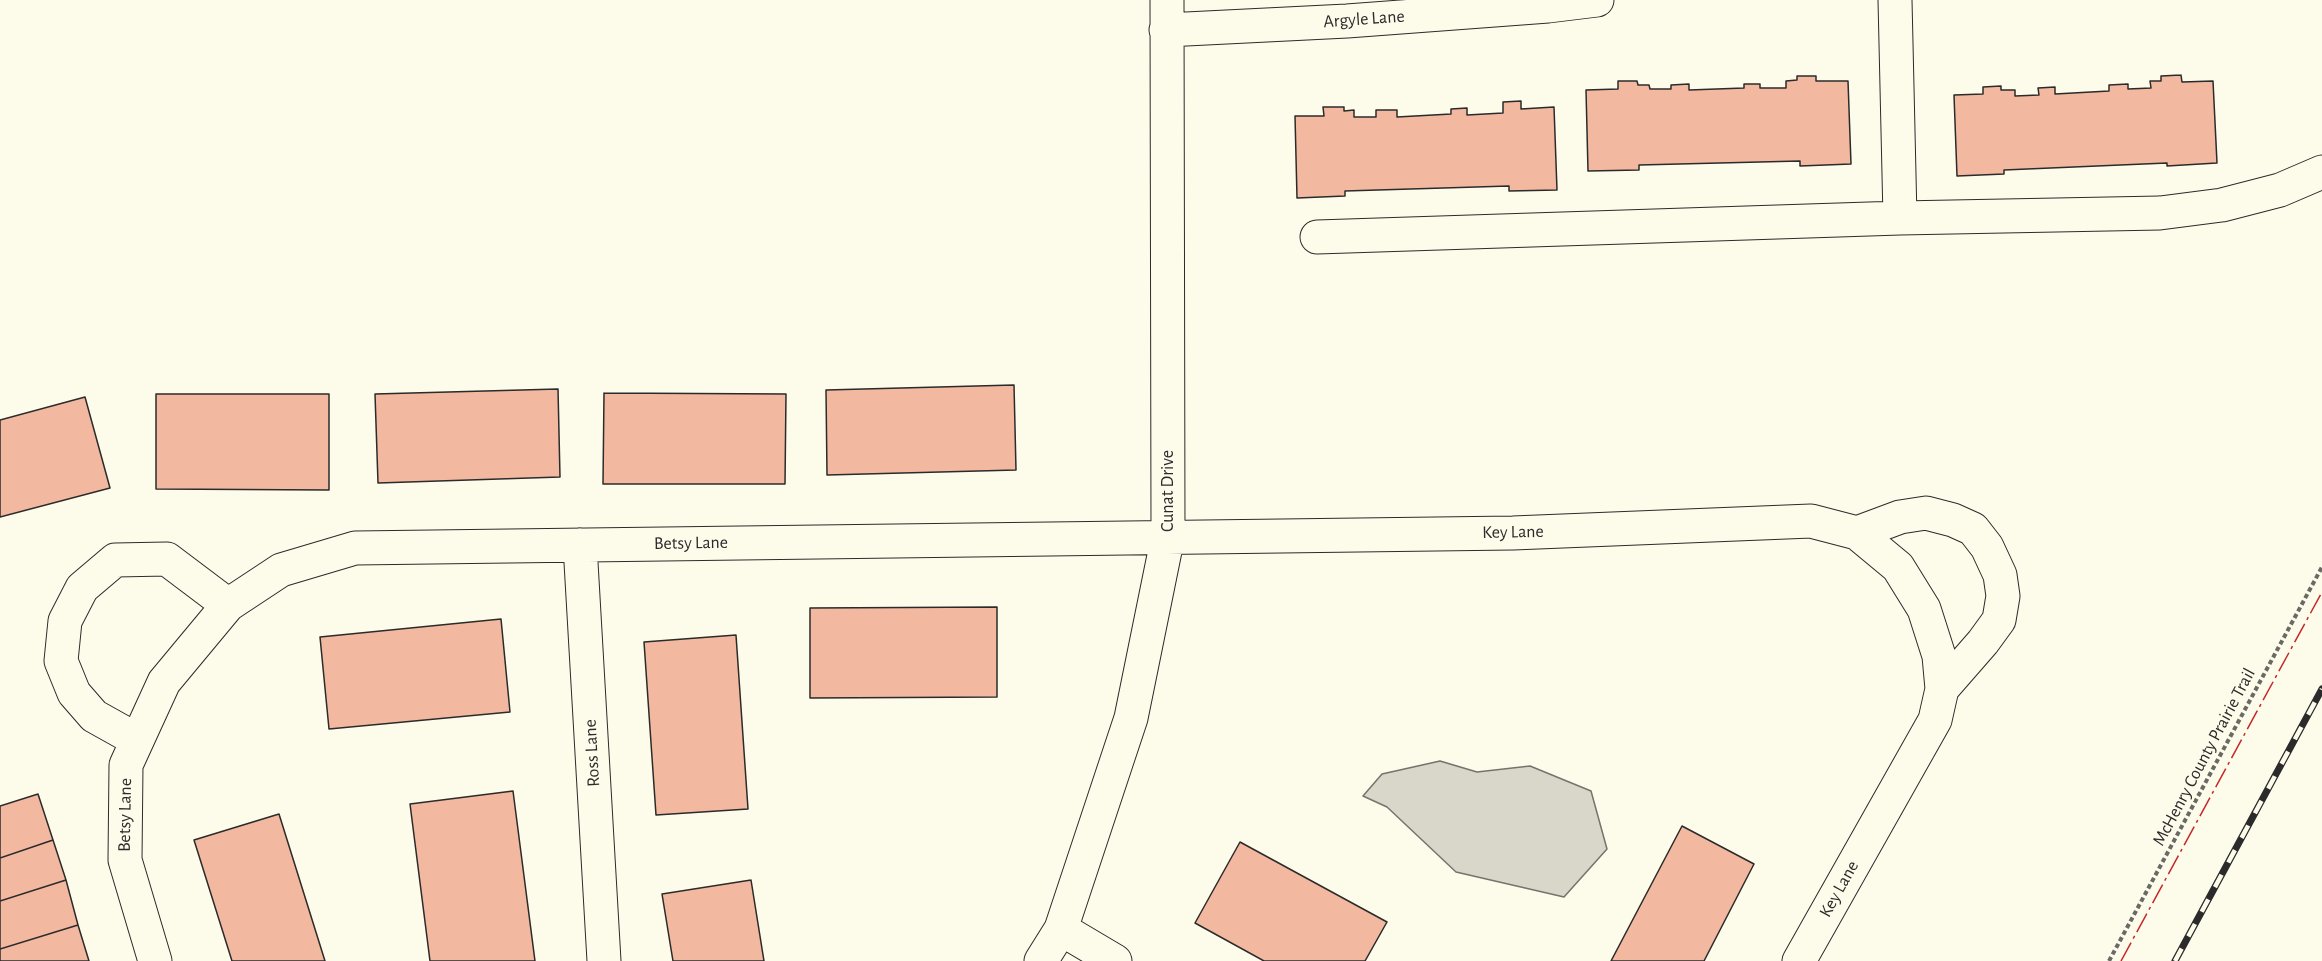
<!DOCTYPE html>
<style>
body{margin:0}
canvas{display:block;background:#fdfbea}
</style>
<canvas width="2322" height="961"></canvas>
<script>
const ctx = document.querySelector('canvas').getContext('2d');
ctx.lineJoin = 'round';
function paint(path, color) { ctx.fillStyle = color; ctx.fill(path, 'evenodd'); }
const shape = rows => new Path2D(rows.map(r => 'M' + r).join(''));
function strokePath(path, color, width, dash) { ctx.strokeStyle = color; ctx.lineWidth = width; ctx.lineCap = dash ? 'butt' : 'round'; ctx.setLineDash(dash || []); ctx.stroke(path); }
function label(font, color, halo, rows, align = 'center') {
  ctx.font = font + ' "Alegreya Sans",sans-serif'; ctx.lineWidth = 4.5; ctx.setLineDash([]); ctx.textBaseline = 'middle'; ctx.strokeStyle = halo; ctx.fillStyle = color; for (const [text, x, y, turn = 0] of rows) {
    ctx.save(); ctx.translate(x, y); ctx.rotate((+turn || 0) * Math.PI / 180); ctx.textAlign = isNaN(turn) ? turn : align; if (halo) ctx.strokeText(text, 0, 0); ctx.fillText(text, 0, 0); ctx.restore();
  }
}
const water = shape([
 [1440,761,1477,772,1530,766,1591,791,1607,849,1564,897,1456,872,1387,807,1363,796,1382,774,1440,761]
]);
const building = shape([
 [2181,75,2182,82,2213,81,2217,163,2167,166,2167,163,2004,170,2004,174,1957,176,1954,95,1983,94,1983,87,2001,86,2001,90,2015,90,2015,96,2039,95,2038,88,2055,87,2055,94,2109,91,2109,85,2128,84,2128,89,2151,88,2150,81,2161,81,2161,76,2181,75],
 [1797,76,1816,76,1816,81,1848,81,1851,164,1800,166,1800,161,1639,165,1639,170,1588,171,1586,90,1618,89,1618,81,1637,81,1638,85,1649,85,1650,89,1671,89,1671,85,1689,84,1689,90,1744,88,1744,84,1760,84,1760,88,1786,88,1786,81,1797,80,1797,76],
 [1521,101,1521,109,1554,107,1557,190,1509,191,1509,186,1345,191,1345,196,1297,198,1295,116,1324,116,1323,107,1344,107,1344,111,1354,110,1354,117,1376,117,1376,110,1397,110,1397,117,1451,114,1451,109,1467,108,1467,115,1503,113,1503,102,1521,101],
 [1014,385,1016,470,827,475,826,390,1014,385],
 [558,389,560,477,378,483,375,394,558,389],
 [604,393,786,394,785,484,603,484,604,393],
 [156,394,329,394,329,490,156,489,156,394],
 [85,397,110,488,0,517,0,420,85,397],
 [997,607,997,697,810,698,810,608,997,607],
 [501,619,510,712,329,729,320,637,501,619],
 [736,635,748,809,656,815,644,642,736,635],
 [513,791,535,961,430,961,410,804,513,791],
 [38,794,53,840,0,858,0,806,38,794],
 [279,814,325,961,232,961,194,840,279,814],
 [1682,826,1754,864,1704,961,1611,961,1682,826],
 [53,840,66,880,0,901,0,858,53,840],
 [1240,842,1387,922,1365,961,1264,961,1195,923,1240,842],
 [66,880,78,925,0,949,0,901,66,880],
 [751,880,764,961,673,961,662,894,751,880],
 [78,925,89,961,0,961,0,949,78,925]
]);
const path = shape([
 [2109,961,2322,567]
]);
const minor = shape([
 [1166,30,1347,21,1548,6,1597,0],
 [1900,218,2160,213,2222,205,2280,190,2322,172],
 [1317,237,1900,218,1895,0],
 [1857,533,1900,517,1926,513,1953,520,1973,529,1987,547,2000,575,2003,596,1999,620,1983,642,1942,689],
 [580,545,604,961],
 [137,740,94,716,74,693,61,661,65,621,82,588,115,560,167,559,228,605],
 [1061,929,1115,961],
 [155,961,125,860,126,765,164,682,228,605,281,570,355,548,1513,533,1811,521,1857,533,1898,567,1924,609,1939,656,1942,689,1935,720,1799,961],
 [1041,961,1061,929,1131,718,1168,536,1167,0]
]);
const rail = shape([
 [2175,961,2322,689]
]);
const power = shape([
 [2121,961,2322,592]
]);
const streetNames = [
 ["Argyle Lane",1364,19,-4],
 ["Cunat Drive",1168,491,-90],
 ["Key Lane",1513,532,-1],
 ["Betsy Lane",691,543,-1],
 ["Ross Lane",592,753,-93],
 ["McHenry County Prairie Trail",2204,757,-62],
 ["Betsy Lane",125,815,-89],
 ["Key Lane",1839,889,-61]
];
paint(water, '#d8d7c9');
strokePath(water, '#74746e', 1.5);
paint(building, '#f2b8a0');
strokePath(building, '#2b2b2b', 1.5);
strokePath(minor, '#2b2b2b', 35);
strokePath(path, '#6a6964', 4, [4.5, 3]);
strokePath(minor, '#fdfbea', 33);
strokePath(rail, '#2b2b2b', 7);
strokePath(rail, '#fdfbea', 4.5, [14]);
strokePath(power, '#c62828', 1.5, [21, 4.5, 3, 4.5]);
label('18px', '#2b2b2b', '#fdfbea', streetNames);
</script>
